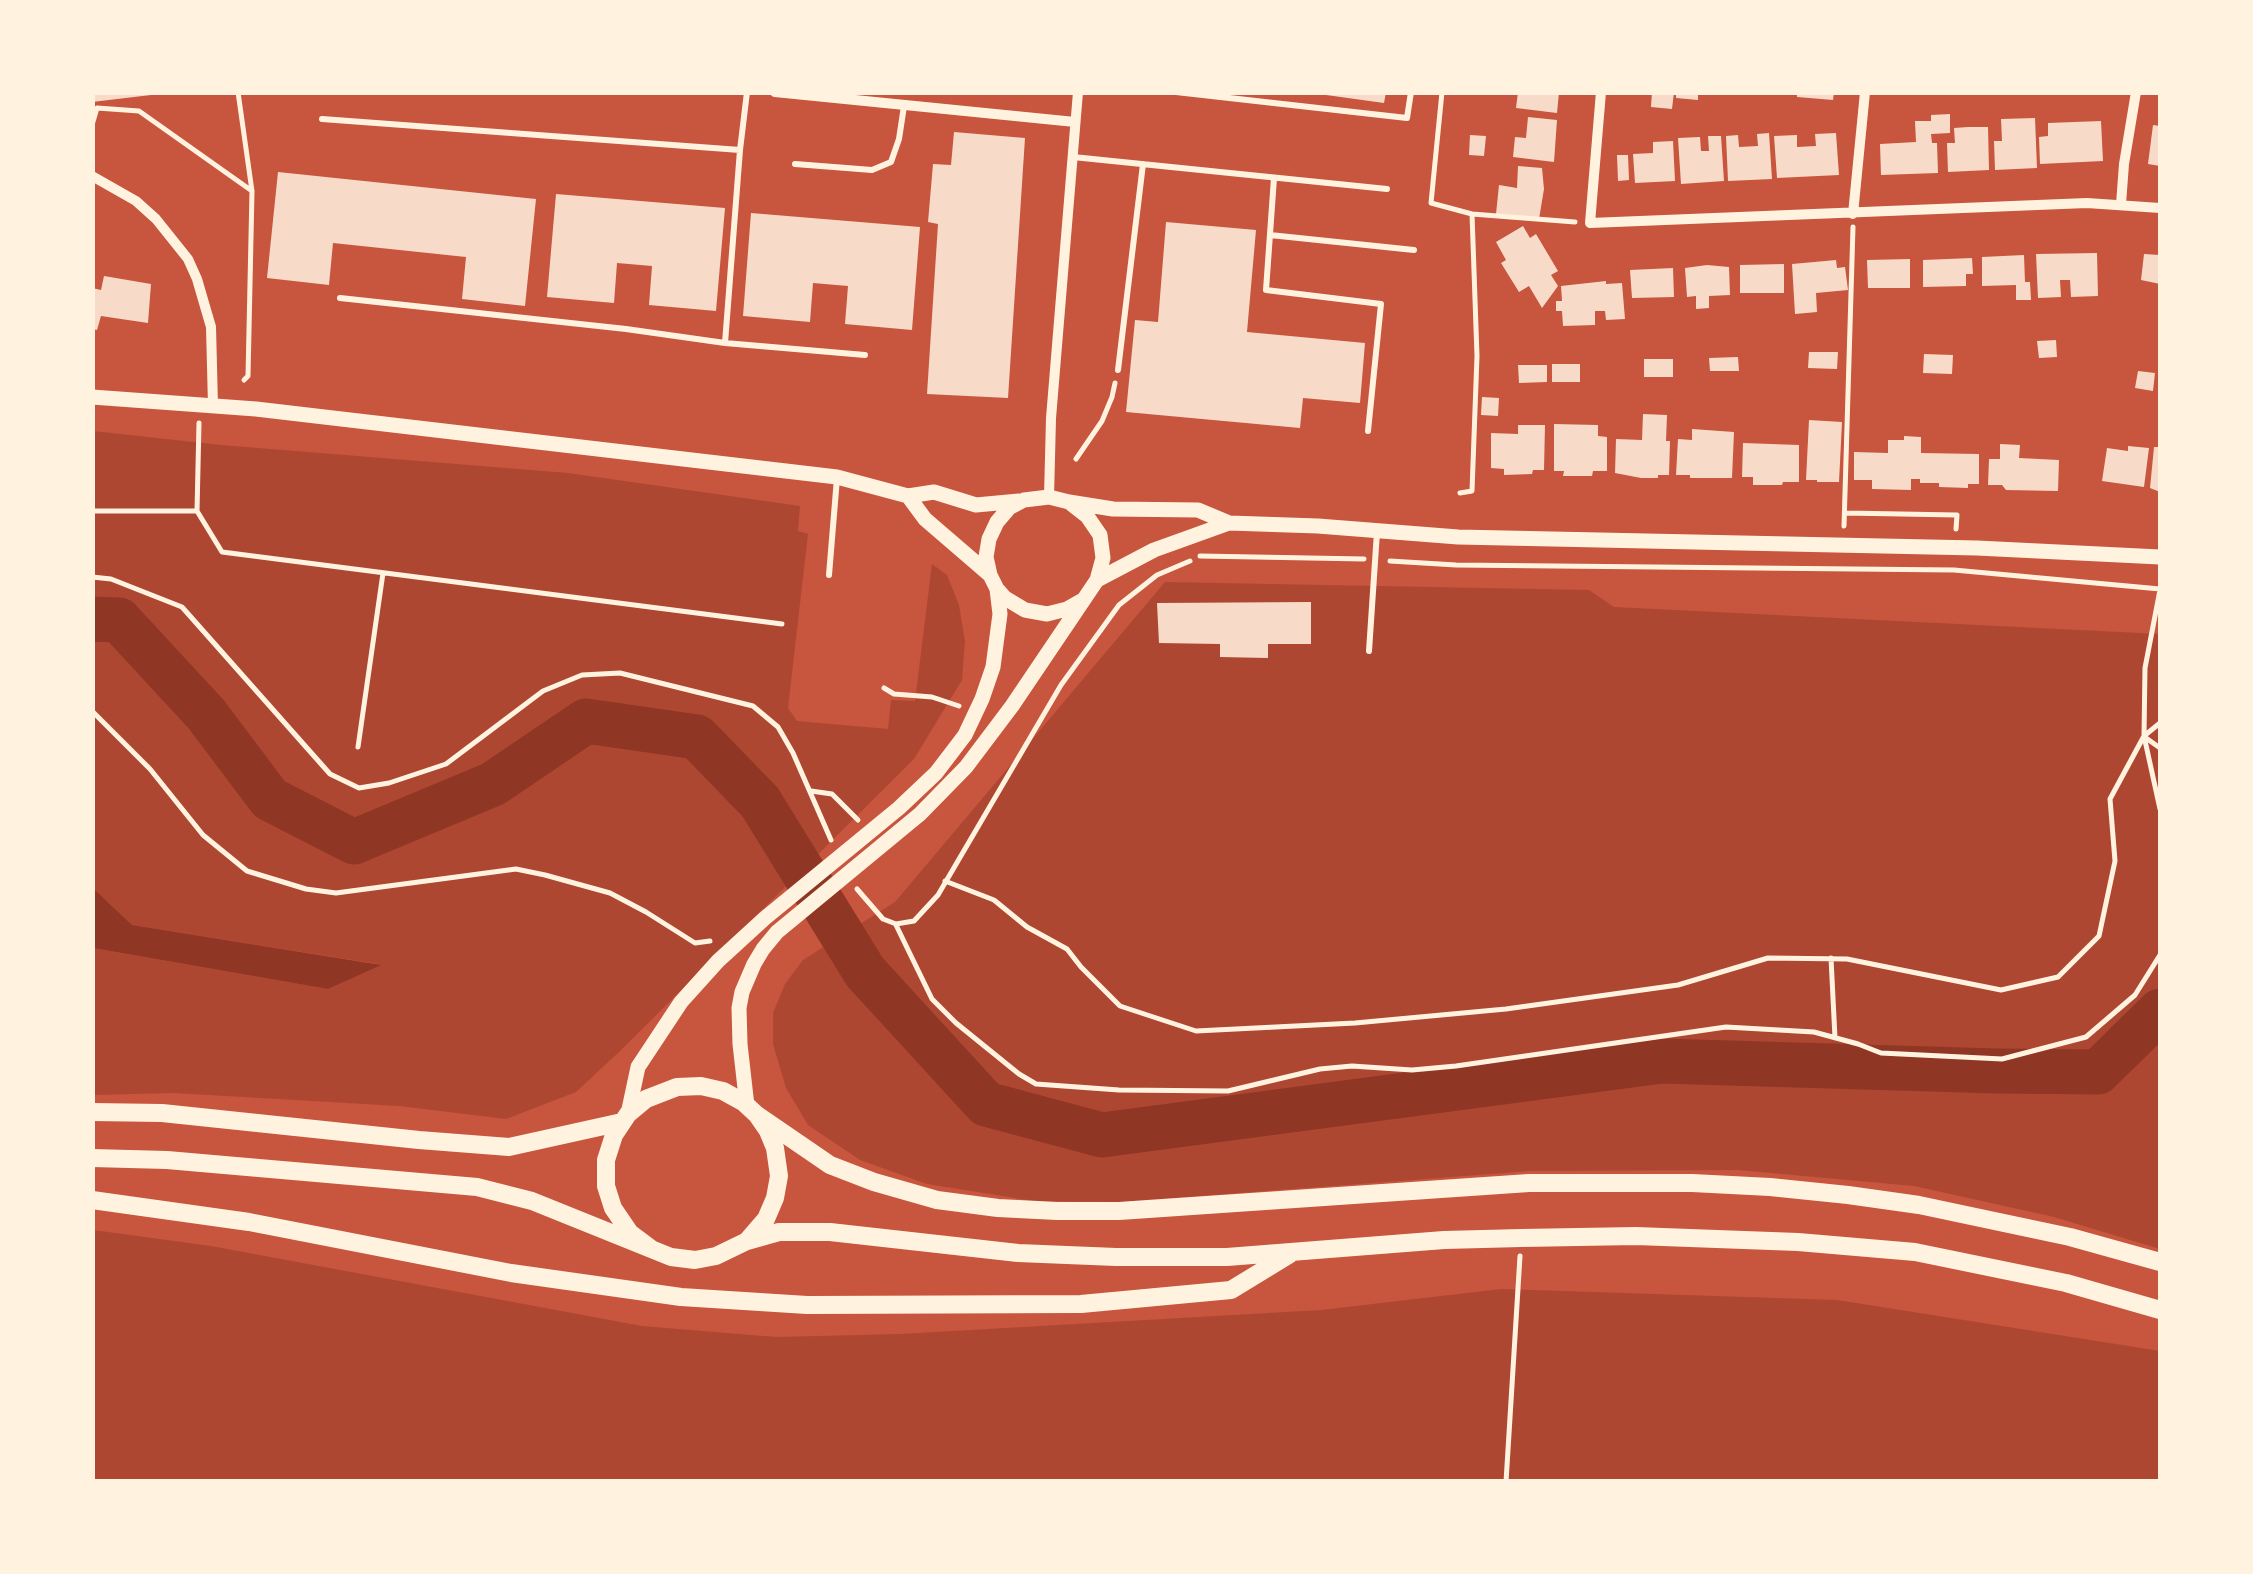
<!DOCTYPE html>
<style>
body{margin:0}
#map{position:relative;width:2253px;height:1574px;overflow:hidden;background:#c8553d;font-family:"Roboto Condensed",sans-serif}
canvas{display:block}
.frame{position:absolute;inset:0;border:95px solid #fff3e0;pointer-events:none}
</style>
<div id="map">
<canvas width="2253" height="1574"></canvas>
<div class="frame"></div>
</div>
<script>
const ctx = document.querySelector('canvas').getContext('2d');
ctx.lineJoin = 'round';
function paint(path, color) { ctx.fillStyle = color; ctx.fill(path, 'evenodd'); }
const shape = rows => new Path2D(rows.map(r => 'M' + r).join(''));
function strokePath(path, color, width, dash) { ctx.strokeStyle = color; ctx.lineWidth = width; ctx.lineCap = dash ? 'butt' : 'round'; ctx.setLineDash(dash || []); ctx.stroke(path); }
const green = shape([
 [93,431,221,445,568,473,800,506,798,531,808,534,788,708,797,721,888,729,891,700,915,701,932,564,947,575,959,605,965,641,962,680,914,759,619,1052,576,1092,506,1119,399,1106,173,1093,93,1095,92,948,328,989,378,964,132,925,95,890,92,851],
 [1165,582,1589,590,1614,607,2160,634,2160,1249,2054,1217,1914,1186,1738,1170,1531,1171,1120,1202,1034,1201,927,1184,860,1160,808,1125,786,1088,773,1044,773,1013,785,984,803,960,895,902],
 [93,1230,211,1246,642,1326,776,1337,900,1334,1321,1310,1501,1289,1837,1300,2160,1351,2160,1481,93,1482]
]);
const water = shape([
 [92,851,95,890,132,925,381,965,328,989,93,948]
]);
const river = shape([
 [92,619,119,620,206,714,270,799,354,842,493,784,586,721,697,737,760,802,865,972,986,1104,1102,1135,1662,1061,1997,1071,2098,1072,2160,1011]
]);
const building = shape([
 [92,92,151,92,151,95,92,102],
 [1326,92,1386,92,1384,103,1326,95],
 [1518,92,1559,92,1557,113,1516,108],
 [1652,92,1674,92,1672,109,1651,107],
 [1676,92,1698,92,1698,100,1676,98],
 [1797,92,1834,92,1833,100,1797,97],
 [1950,114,1950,133,1931,134,1932,143,1937,143,1938,173,1881,175,1880,144,1916,142,1915,121,1931,121,1931,115],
 [1528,117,1557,120,1554,162,1513,157,1515,137,1526,138],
 [2035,118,2037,168,1995,170,1994,141,2002,141,2001,119],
 [2101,121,2103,161,2040,164,2039,137,2048,136,2048,123],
 [2153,125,2160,126,2160,166,2148,164],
 [1968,127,1988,127,1989,170,1948,172,1947,143,1955,143,1954,128],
 [954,132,1025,138,1008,398,927,394,938,224,928,222,933,164,951,165],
 [1769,133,1772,179,1728,181,1726,136,1738,135,1739,147,1758,146,1757,134],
 [1836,133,1839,175,1777,178,1774,136,1797,135,1797,147,1816,146,1815,134],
 [1470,135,1486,136,1484,156,1469,155],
 [1708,136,1721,136,1724,181,1681,184,1678,138,1700,137,1701,151,1709,151],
 [1673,141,1675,181,1635,183,1633,154,1653,153,1653,142],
 [1617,155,1628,155,1629,180,1618,181],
 [1518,166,1542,168,1544,189,1539,219,1496,214,1499,185,1517,188],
 [278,172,536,199,525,306,462,299,466,257,333,243,329,285,267,278],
 [556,194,725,208,716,311,649,305,652,266,617,263,614,303,547,297],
 [751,213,920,227,912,330,845,324,848,286,813,283,810,322,743,316],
 [1166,222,1256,230,1247,332,1365,343,1360,403,1303,398,1300,428,1126,412,1135,320,1158,322],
 [1523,226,1530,238,1536,234,1558,271,1551,275,1558,286,1542,308,1529,286,1519,292,1501,263,1506,260,1496,242],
 [2097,253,2098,296,2071,297,2070,280,2060,280,2061,297,2038,298,2036,254],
 [2144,254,2160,255,2160,284,2141,280],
 [2024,255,2025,282,2030,282,2031,300,2016,300,2016,285,1982,286,1982,257],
 [1972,258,1973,274,1966,274,1966,286,1923,287,1923,260],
 [1910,259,1910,288,1868,288,1867,260],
 [1836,260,1837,268,1845,267,1848,290,1816,293,1817,312,1795,314,1792,264],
 [1784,264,1784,293,1740,293,1740,265],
 [1707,265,1729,267,1730,295,1709,296,1709,308,1696,309,1696,296,1687,297,1685,268],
 [1673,268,1674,297,1632,298,1630,270],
 [104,276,151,284,148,323,101,316,97,330,92,329,92,288,101,290],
 [1606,281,1606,284,1622,283,1625,319,1606,320,1605,311,1595,311,1595,325,1563,326,1562,311,1556,311,1556,301,1562,301,1561,286],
 [2056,340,2057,357,2039,358,2037,341],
 [1809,352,1838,352,1837,369,1808,368],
 [1924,354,1953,355,1952,374,1923,373],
 [1738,357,1739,371,1710,371,1709,358],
 [1644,359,1673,359,1673,377,1644,377],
 [1552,364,1580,364,1580,382,1552,382],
 [1518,365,1547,365,1547,382,1519,383],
 [2138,371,2155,373,2153,391,2135,388],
 [1482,397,1499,398,1498,416,1481,415],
 [1643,414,1667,415,1666,441,1670,441,1669,475,1658,475,1658,478,1641,478,1615,473,1616,439,1642,440],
 [1809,420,1842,422,1839,482,1817,482,1817,480,1806,480],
 [1554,424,1598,425,1598,436,1607,437,1607,471,1593,471,1592,476,1563,476,1564,471,1554,471],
 [1518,425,1545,425,1544,470,1533,470,1532,474,1504,475,1504,469,1491,468,1491,433,1518,434],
 [1692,429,1734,432,1732,478,1690,478,1690,475,1676,475,1678,439,1692,440],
 [1904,436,1921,437,1921,453,1979,454,1979,484,1968,484,1968,488,1939,487,1939,483,1920,483,1920,479,1911,479,1911,490,1872,489,1872,480,1854,480,1854,452,1888,453,1888,440,1904,440],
 [1743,443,1799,445,1799,482,1783,482,1782,485,1753,485,1753,477,1742,477],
 [2000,444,2020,445,2019,458,2059,460,2058,491,2006,490,2002,485,1988,485,1989,459,2000,459],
 [2128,446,2149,448,2144,487,2102,481,2107,448,2128,451],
 [2154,447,2160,447,2160,492,2150,488],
 [1311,602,1311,644,1268,644,1268,658,1220,657,1220,644,1159,643,1157,603]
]);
const path = shape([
 [238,92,252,191,248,376,244,380],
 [1442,92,1431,203,1472,214,1575,222],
 [92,125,97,108,139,111,252,191],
 [1076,459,1102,421,1112,397,1115,383],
 [1460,493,1472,491,1477,356,1472,214],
 [92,511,197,511,199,423],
 [197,511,222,552,782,624],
 [1845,513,1957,515,1956,529],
 [1844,526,1853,227],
 [1200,556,1364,559],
 [1390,561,1456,565,1954,570,2160,589],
 [92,577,111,579,182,607,330,774,359,788,389,783,446,764,543,691,582,675,620,673,753,706,778,727,793,753,831,840],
 [2160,590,2145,668,2144,736,2160,809],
 [884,688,894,694,932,697,959,706],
 [92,711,150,769,203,835,247,871,306,889,336,893,516,869,545,875,610,893,646,912,695,943,710,941],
 [2146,738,2160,748],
 [358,747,383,573],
 [811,791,832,794,858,820],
 [945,881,994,900,1027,927,1067,949,1081,967,1120,1006,1196,1031,1355,1023,1506,1009,1678,985,1768,958,1847,959,2001,990,2058,977,2099,936,2115,861,2110,799,2144,736,2160,723],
 [857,889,883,919,896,924,914,921,938,895,1061,685,1119,605,1157,575,1190,561],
 [896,925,932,999,956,1023,1019,1074,1036,1084,1119,1090,1228,1091,1320,1069,1352,1066,1412,1070,1456,1066,1726,1027,1814,1032,1858,1044,1881,1053,2002,1059,2086,1037,2135,995,2160,955],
 [1831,958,1835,1038],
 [1506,1482,1520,1256]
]);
const service = shape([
 [1176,92,1407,118,1411,92],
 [322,119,740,150,747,92],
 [1073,157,1387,189],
 [795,164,872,170,891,162,899,139,904,106],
 [1274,178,1266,290,1381,304,1368,431],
 [1270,235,1414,250],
 [340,298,626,329,725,343,865,355],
 [725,343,740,150],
 [1118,370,1143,164],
 [829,575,837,478],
 [1369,651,1377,532]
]);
const minor = shape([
 [775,92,1075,122],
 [1601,92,1590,223,2087,203,2160,208],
 [92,176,136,201,156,219,188,259,197,279,211,327,213,406],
 [2121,204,2124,164,2136,92],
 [1853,214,1865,92],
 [1049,497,1051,418,1078,92]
]);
const tertiary = shape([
 [92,397,256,409,837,477,908,496,934,492,976,505,1019,501],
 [908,496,925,519,990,575],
 [1069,502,1113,509,1198,510,1229,523,1318,526,1458,537,1977,548,2160,557],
 [1097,580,1154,550,1229,523],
 [747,1106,740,1044,739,1008,742,992,754,964,763,949,777,932,920,814,966,767,1012,706,1097,580,1103,558,1100,535,1087,516,1069,502,1049,497,1024,500,1009,508,997,522,989,539,986,557,990,575,997,589,1005,598,1025,610,1047,614,1067,609,1081,601],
 [628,1114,638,1067,681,1002,718,961,765,918,899,808,936,773,965,735,982,699,993,667,1000,614,997,589]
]);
const primary = shape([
 [92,1112,162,1113,419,1140,509,1147,622,1122],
 [757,1115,830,1165,874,1182,937,1200,998,1208,1057,1211,1119,1211,1529,1183,1692,1183,1770,1187,1848,1195,1919,1205,2070,1237,2160,1262],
 [92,1158,167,1160,477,1187,532,1201,671,1257,695,1260,716,1256,747,1241,766,1219,775,1198,779,1176,775,1148,768,1131,757,1115,743,1102,723,1091,701,1086,677,1087,646,1099,628,1114,614,1135,606,1160,606,1186,613,1208,630,1233,650,1248],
 [92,1200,249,1222,511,1273,681,1297,807,1305,1081,1304,1231,1290,1290,1254],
 [747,1241,779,1232,830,1232,1018,1253,1116,1257,1227,1257,1444,1240,1521,1238,1636,1236,1798,1242,1915,1252,2066,1283,2160,1310]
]);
paint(green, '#ae4732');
paint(water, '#8f3625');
strokePath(river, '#8f3625', 45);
paint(building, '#f7dbc8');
strokePath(path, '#fff3e0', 5);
strokePath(service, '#fff3e0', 6);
strokePath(minor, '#fff3e0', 10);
strokePath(tertiary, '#fff3e0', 15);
strokePath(primary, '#fff3e0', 18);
</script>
